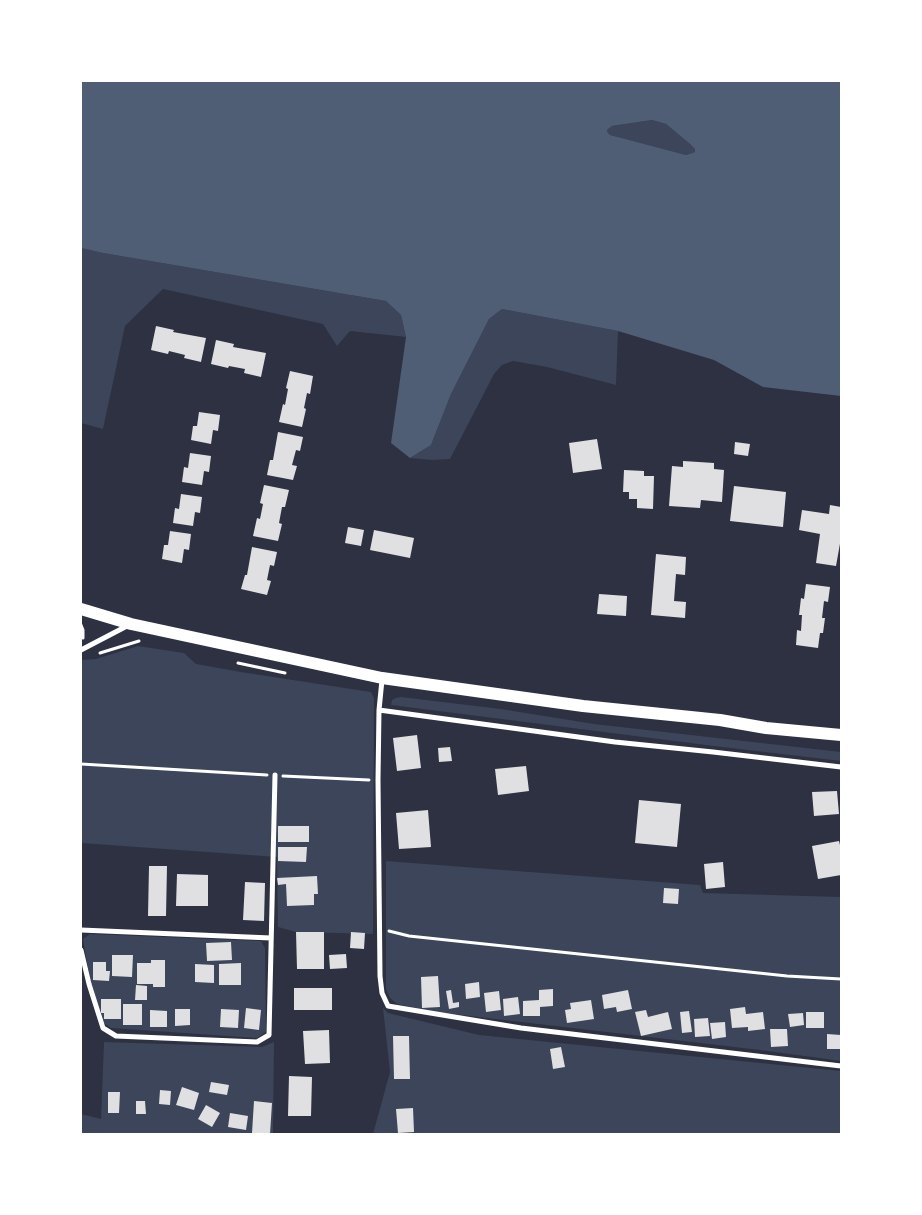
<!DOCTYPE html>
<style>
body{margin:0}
#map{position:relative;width:922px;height:1215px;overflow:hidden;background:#2d3142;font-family:"Roboto Condensed",sans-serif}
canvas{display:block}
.frame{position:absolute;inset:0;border:82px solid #fff;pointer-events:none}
</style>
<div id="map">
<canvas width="922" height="1215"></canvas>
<div class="frame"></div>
</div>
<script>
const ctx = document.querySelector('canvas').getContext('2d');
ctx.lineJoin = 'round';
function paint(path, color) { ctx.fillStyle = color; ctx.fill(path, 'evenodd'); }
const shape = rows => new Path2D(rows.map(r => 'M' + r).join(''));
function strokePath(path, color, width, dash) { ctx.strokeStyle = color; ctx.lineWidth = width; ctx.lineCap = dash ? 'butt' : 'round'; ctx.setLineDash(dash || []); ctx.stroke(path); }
const green = shape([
 [652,120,666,124,690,144,695,149,695,152,686,155,622,138,610,135,608,133,607,130,612,126],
 [81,248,103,253,386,301,401,315,406,337,350,331,337,346,323,324,163,289,125,326,103,429,81,423],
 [502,309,618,331,616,385,547,367,513,361,502,365,494,374,450,459,432,460,410,458,431,445,451,394,489,319],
 [138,646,184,653,196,664,241,672,371,692,374,698,373,934,296,932,278,927,277,857,81,843,81,660,96,659],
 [396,698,401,697,501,709,594,724,841,752,841,761,714,746,391,705,392,700],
 [386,861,700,885,703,893,841,897,841,1061,760,1050,436,1012,397,1004,390,998,386,989],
 [90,934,261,941,265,948,266,1032,257,1038,111,1028,105,1024,102,1020,90,980,83,939],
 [383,1008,388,1013,479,1035,841,1071,841,1134,373,1134,390,1072],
 [104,1042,262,1047,274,1042,273,1134,81,1134,81,1114,101,1119]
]);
const water = shape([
 [81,81,841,81,841,396,763,387,714,360,618,331,502,309,489,319,451,394,431,445,410,458,391,443,406,337,401,315,386,301,103,253,81,248],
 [652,120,666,124,690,144,695,149,695,152,686,155,622,138,610,135,608,133,607,130,612,126]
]);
const building = shape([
 [156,326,174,330,173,332,206,338,201,362,184,358,185,355,169,351,168,354,151,350],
 [216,340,234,344,233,347,266,353,261,377,244,373,245,369,229,366,228,368,211,364],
 [290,371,313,376,310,394,307,393,304,408,306,409,302,427,279,422,283,404,285,405,288,389,286,388],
 [199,412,220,415,218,431,213,430,211,444,191,440,193,426,197,426],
 [278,432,303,437,300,451,296,450,292,465,297,466,293,480,267,475,270,460,273,460],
 [597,439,602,469,573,473,569,443],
 [735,442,750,444,748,456,734,454],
 [190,453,211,456,209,472,204,471,202,485,182,482,184,467,188,468],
 [683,461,714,463,714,469,724,470,722,502,701,500,700,508,669,506,672,466,683,467],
 [624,470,644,471,644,476,654,476,653,509,637,508,637,499,629,499,629,492,623,492],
 [264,485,289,490,285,507,282,507,279,523,282,524,278,541,253,536,257,518,260,519,263,504,260,503],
 [734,486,786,492,783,527,730,521],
 [181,494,202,497,200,513,195,512,193,526,173,523,175,508,179,509],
 [830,505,841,507,841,538,836,566,816,563,820,534,799,530,802,510,829,514],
 [348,527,364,530,361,546,345,543],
 [374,530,414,538,410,558,370,550],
 [170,531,191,534,189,550,184,549,182,563,162,559,164,545,168,545],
 [252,547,277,552,274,566,270,565,267,580,271,581,267,595,241,589,245,575,247,575],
 [656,554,686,557,685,575,676,574,674,601,686,602,685,618,651,615],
 [806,584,830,587,828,602,824,601,822,618,825,618,823,633,820,633,818,648,796,645,797,630,801,631,802,615,799,615,801,598,804,599],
 [599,594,627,596,626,616,597,614],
 [417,735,421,768,397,771,393,738],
 [450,747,452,761,439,762,438,748],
 [526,766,529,791,498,795,495,769],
 [837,791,839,814,814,816,812,792],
 [639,800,681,804,677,847,635,843],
 [428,810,431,847,399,849,396,813],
 [278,826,309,826,309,842,278,842],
 [839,841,841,849,841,875,818,879,812,846],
 [278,847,307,847,306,862,278,861],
 [723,862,725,887,706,889,704,864],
 [149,866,167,866,166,916,148,916],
 [177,874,208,875,208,906,176,906],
 [317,876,318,894,314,894,314,905,287,906,286,884,278,885,277,878],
 [245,882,265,883,264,921,243,920],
 [664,888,679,889,678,904,663,903],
 [296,932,324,932,324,969,297,969],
 [351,932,365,933,364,949,350,948],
 [231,942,232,960,207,961,206,943],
 [346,954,347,968,330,969,329,955],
 [112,955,133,955,132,977,112,976],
 [151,960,165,960,165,987,153,987,153,984,137,984,137,963,151,963],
 [93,962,106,962,106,971,110,971,109,981,93,980],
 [241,963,241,985,219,985,219,964],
 [195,964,214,965,214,983,195,982],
 [438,976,440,1007,422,1008,421,977],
 [479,982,480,997,466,999,465,984],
 [136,985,147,986,147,1000,135,1000],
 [294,988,332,988,332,1010,294,1010],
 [553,989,553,1006,540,1007,540,1016,523,1016,523,1001,539,1000,539,990],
 [451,990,453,1003,459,1002,459,1007,449,1009,446,991],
 [628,990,632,1009,617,1012,616,1007,604,1009,602,995],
 [499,991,501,1010,486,1012,484,993],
 [518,997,520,1014,504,1016,503,999],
 [101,999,121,999,121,1019,104,1019,104,1013,101,1013],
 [591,1000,594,1019,567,1023,565,1010,571,1009,570,1003],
 [123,1004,142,1004,142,1025,123,1025],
 [745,1007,746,1014,763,1012,765,1029,748,1031,748,1027,732,1028,730,1009],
 [246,1008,261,1010,259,1030,244,1028],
 [175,1009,190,1009,190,1025,175,1026],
 [221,1009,239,1010,238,1028,220,1027],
 [150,1010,167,1011,167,1027,150,1027],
 [646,1010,648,1017,668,1012,672,1029,641,1036,635,1012],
 [689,1011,692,1032,682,1033,680,1012],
 [806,1012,824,1012,824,1028,806,1028],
 [803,1013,804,1025,790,1027,788,1014],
 [708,1018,710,1036,695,1037,694,1019],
 [725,1022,726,1037,712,1039,710,1023],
 [770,1029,787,1029,788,1046,771,1047],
 [329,1030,330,1063,305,1064,303,1031],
 [827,1034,841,1035,841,1049,827,1049],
 [393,1036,409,1036,410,1079,394,1079],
 [561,1047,565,1067,553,1069,550,1049],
 [289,1076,312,1077,311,1116,288,1116],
 [211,1082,229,1085,227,1095,209,1092],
 [182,1087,199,1093,194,1110,176,1105],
 [160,1090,171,1091,170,1105,159,1104],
 [108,1092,120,1092,119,1113,108,1113],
 [136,1101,145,1101,146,1114,136,1114],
 [254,1101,272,1103,270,1134,252,1133],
 [206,1105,220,1113,212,1127,198,1119],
 [413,1108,414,1132,398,1133,396,1109],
 [230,1113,248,1116,246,1130,228,1127]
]);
const path = shape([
 [81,625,83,630,83,638],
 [100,653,139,641],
 [238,663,285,673],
 [81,764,267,775],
 [283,776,369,780],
 [389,931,409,936,787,976,841,979]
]);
const minor = shape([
 [81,650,127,626],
 [382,680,379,710,378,780,380,976,382,993,388,1006,521,1028,841,1066],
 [379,710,615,742,713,752,841,767],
 [81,930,271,938],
 [81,950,89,984,103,1028,116,1036,257,1042,269,1035,275,775]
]);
const primary = shape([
 [81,609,131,624,382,678,583,706,720,720,766,728,841,735]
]);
paint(green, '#3c4559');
paint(water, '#4f5d75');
paint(building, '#e0e0e3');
strokePath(path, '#fff', 3);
strokePath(minor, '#fff', 5);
strokePath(primary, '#fff', 12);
</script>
